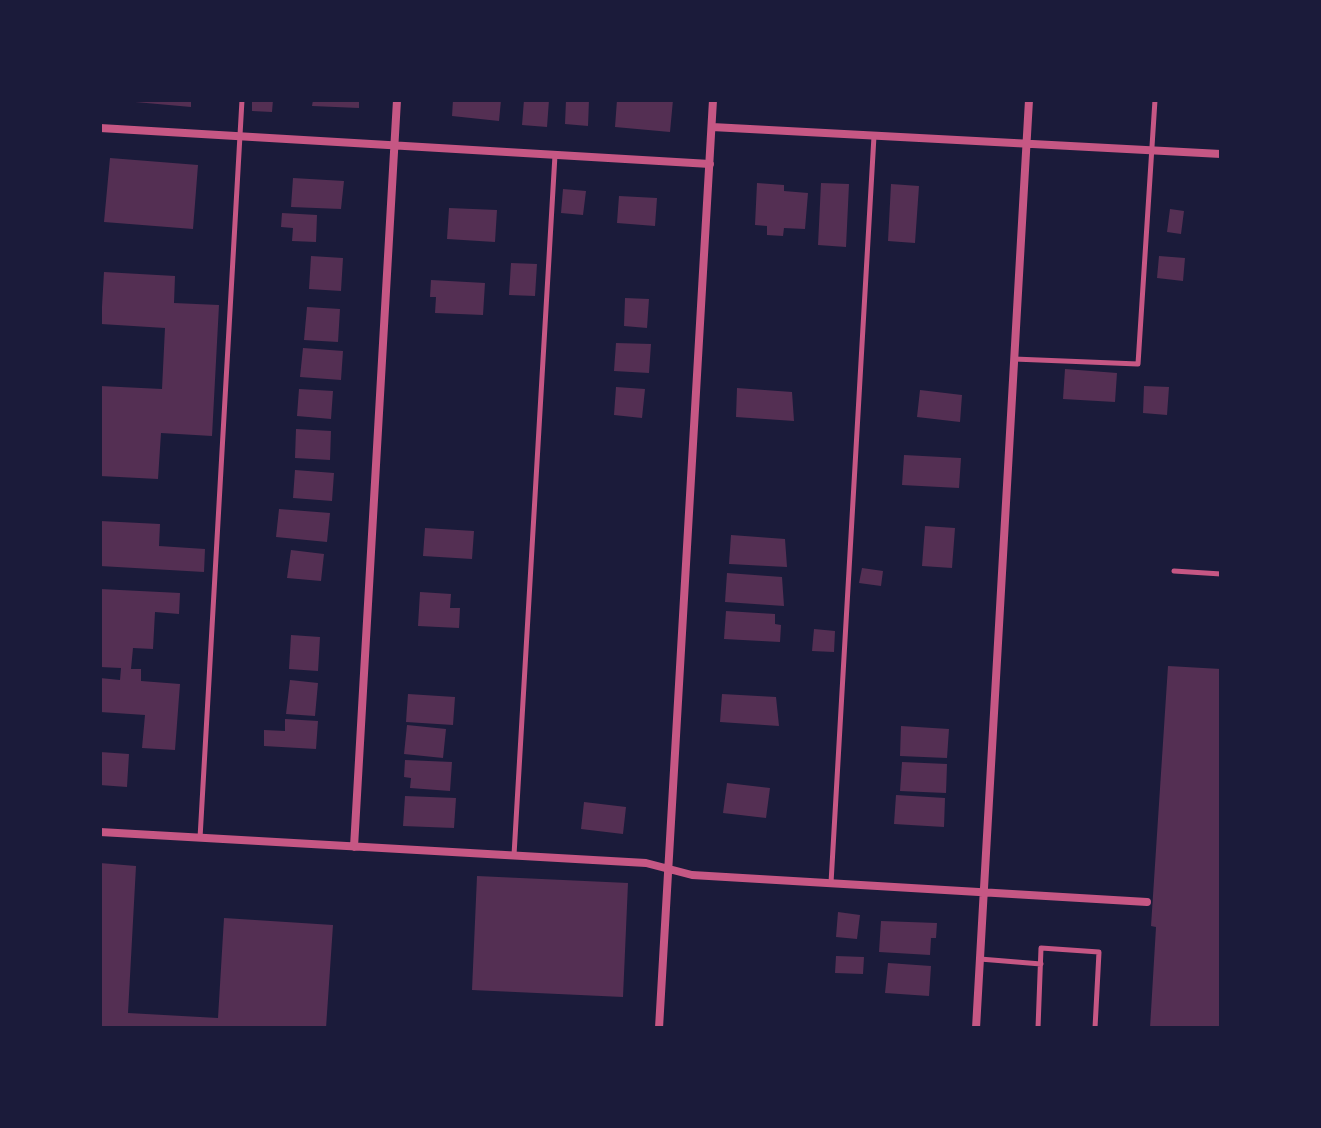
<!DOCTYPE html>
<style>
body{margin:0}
#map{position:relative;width:1321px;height:1128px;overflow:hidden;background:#1b1b3a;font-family:"PT Serif",serif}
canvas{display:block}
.frame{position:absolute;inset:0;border:102px solid #1b1b3a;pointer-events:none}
</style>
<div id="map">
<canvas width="1321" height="1128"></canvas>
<div class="frame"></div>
</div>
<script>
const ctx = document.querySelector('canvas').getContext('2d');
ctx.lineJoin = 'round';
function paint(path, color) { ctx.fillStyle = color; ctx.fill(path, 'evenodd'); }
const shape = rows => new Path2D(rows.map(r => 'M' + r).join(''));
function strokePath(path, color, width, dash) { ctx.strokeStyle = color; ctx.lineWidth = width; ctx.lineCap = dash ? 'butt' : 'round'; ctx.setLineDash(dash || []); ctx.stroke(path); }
const building = shape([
 [113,100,191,100,191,107],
 [252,100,273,100,272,112,252,111],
 [313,100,359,100,359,108,312,106],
 [453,100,501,100,499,121,452,116],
 [524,100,549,100,547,127,522,125],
 [566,100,589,100,588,126,565,124],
 [617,100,673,100,670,132,615,127],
 [110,158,198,165,193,229,104,222],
 [293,178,344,181,341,209,291,207],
 [757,183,784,185,784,191,808,193,805,229,784,228,783,236,767,235,767,226,755,225],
 [821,183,849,184,846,247,818,245],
 [891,184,919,186,915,243,888,241],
 [563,189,586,191,583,215,561,213],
 [619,196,657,198,655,226,617,223],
 [449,208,497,210,495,242,447,239],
 [1170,209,1184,211,1181,234,1167,232],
 [282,213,317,215,316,242,292,241,293,228,281,227],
 [311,256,343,258,341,291,309,289],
 [1159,256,1185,258,1183,281,1157,278],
 [511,263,537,264,535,296,509,295],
 [104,272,175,276,174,303,219,305,212,436,161,433,158,479,100,476,100,386,162,389,165,328,101,324],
 [431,280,485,283,483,315,435,313,436,297,430,297],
 [625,298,649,299,647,328,624,326],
 [307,307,340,309,338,342,304,340],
 [616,343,651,344,649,373,614,371],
 [303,348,343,351,341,380,300,377],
 [1065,369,1117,373,1115,402,1063,399],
 [1144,386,1169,387,1167,415,1143,413],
 [616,387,645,389,642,418,614,415],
 [737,388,792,392,794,421,736,417],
 [299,389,333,391,331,419,297,416],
 [920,390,962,395,960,422,917,417],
 [296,429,331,431,330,460,295,458],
 [904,455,961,458,959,488,902,485],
 [295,470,334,473,332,501,293,498],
 [279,509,330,513,327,542,276,537],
 [100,521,160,524,159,546,205,549,204,572,100,566],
 [925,526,955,528,952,568,922,566],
 [425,528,474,531,472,559,423,556],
 [731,535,785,539,787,567,729,564],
 [291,550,324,554,321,581,287,578],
 [862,568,883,571,881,586,859,583],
 [727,573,782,577,784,606,725,602],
 [100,589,180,593,179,614,155,612,153,649,133,648,131,669,141,669,141,681,180,684,175,750,142,748,145,715,100,712,100,678,120,680,121,668,100,667],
 [420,592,451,594,450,608,460,608,459,628,418,626],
 [726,611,775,614,775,624,781,625,780,642,724,639],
 [814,629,835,631,834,652,812,651],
 [291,635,320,637,318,671,289,669],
 [1168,666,1221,669,1221,1028,1150,1028,1156,927,1151,926],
 [290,680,318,683,315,716,286,714],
 [408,694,455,697,453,725,406,722],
 [722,694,776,697,779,726,720,722],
 [285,719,318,721,316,749,264,746,264,730,285,731],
 [407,725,446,729,443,758,404,754],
 [901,726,949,729,947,758,900,756],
 [100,752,129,754,127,787,100,785],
 [405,760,452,762,450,791,410,788,411,778,404,777],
 [902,762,947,764,946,793,900,791],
 [727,783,770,788,766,818,723,813],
 [896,795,945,798,944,827,894,824],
 [405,796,456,798,454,828,403,826],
 [584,802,626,807,623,834,581,829],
 [100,863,136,866,128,1013,218,1018,224,918,333,925,326,1028,100,1028],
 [477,876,628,883,623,997,472,990],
 [838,912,860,915,857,939,836,937],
 [881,921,937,923,936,938,931,938,930,955,879,952],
 [836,956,864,957,863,974,835,973],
 [888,963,931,966,929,996,885,993]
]);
const service = shape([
 [1014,359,1138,364,1155,100],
 [1174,571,1221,574],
 [200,838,242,100],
 [514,855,555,155],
 [831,883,874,136],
 [980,959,1041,964],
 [1038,1028,1041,948,1099,952,1095,1028]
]);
const minor = shape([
 [712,127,1221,154],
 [100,128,710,164],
 [100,832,646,863,692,875,1147,902],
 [354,847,397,100],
 [659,1028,713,100],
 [976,1028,1029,100]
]);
paint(building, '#542f53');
strokePath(service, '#c65784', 5);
strokePath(minor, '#c65784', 8);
</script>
